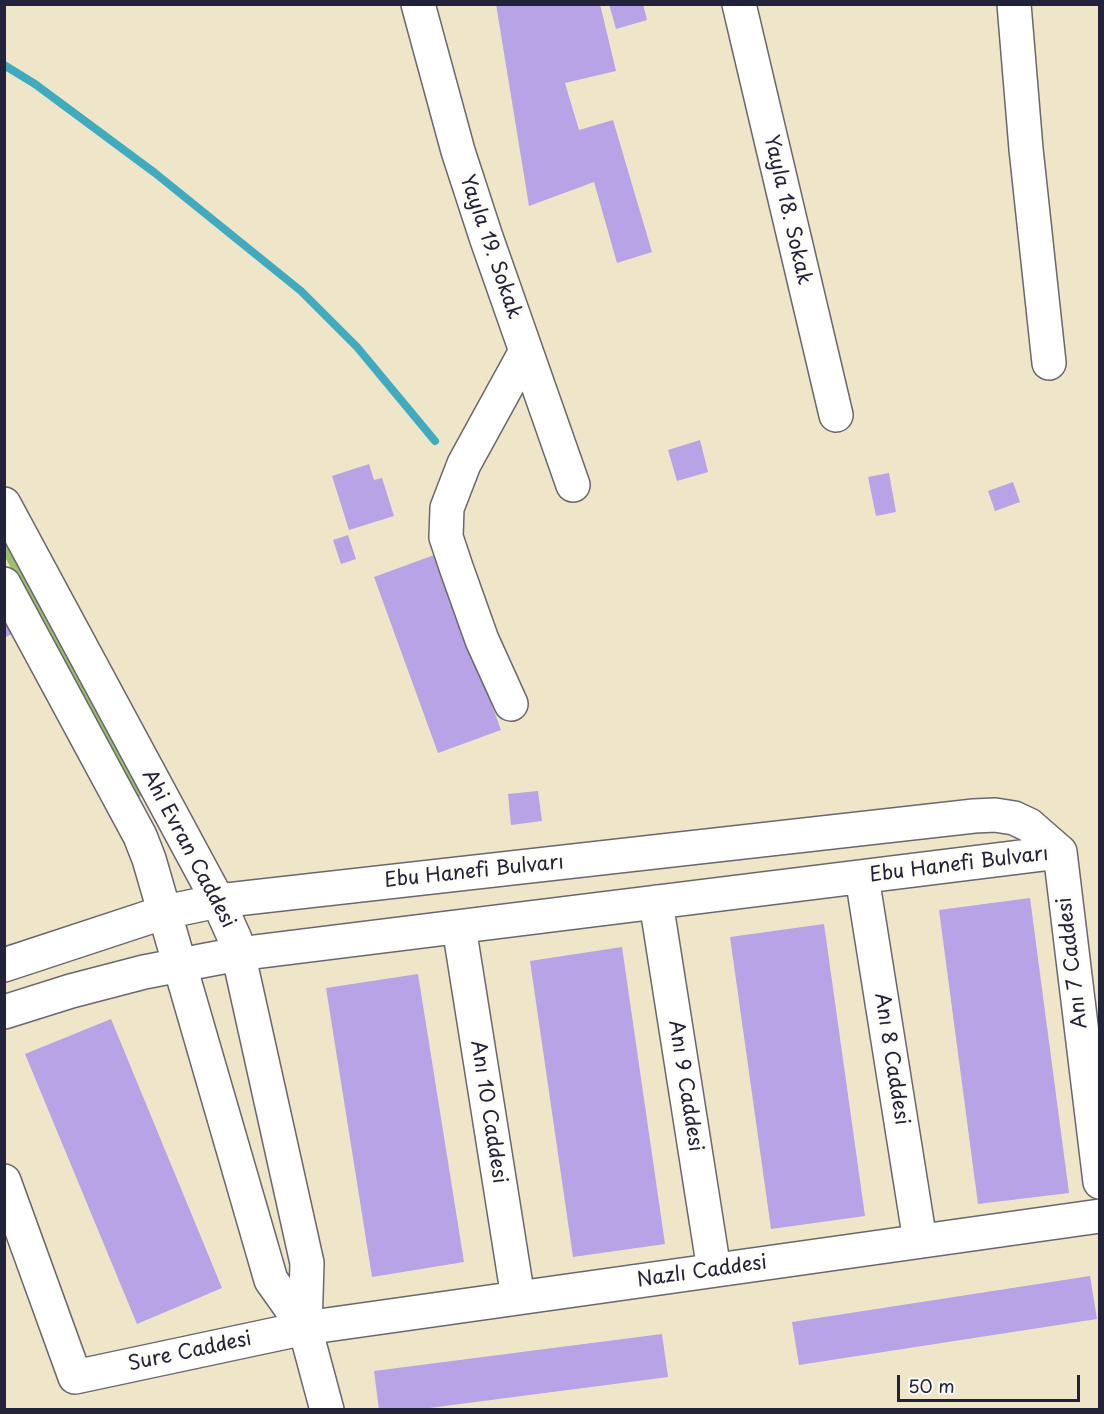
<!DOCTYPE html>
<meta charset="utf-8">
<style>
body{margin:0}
#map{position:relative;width:1104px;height:1414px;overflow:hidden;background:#efe6ca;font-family:"Playpen Sans",sans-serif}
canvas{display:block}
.frame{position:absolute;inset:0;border:6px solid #22223b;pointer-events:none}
.scale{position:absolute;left:897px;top:1375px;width:183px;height:27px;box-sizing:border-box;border:3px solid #22223b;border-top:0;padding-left:8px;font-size:18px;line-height:21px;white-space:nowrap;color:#22223b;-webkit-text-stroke:4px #fdfcf7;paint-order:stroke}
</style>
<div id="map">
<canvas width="1104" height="1414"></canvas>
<div class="frame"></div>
<div class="scale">50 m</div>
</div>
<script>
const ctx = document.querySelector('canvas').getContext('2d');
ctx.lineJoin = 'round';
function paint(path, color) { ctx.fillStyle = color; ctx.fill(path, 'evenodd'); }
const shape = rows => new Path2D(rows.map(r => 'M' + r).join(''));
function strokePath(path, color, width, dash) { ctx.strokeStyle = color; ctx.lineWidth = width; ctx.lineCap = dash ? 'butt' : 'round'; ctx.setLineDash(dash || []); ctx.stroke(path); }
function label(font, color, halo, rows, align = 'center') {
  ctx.font = font + ' "Playpen Sans",sans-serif'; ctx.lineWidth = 6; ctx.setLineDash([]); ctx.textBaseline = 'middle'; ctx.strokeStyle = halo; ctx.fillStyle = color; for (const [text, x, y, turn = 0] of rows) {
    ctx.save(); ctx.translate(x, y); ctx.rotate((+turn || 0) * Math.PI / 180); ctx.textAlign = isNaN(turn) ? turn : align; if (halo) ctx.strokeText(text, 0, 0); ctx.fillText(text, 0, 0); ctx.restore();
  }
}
const green = shape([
 [4,531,145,794,135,799,5,557]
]);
const stream = shape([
 [4,65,35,84,155,173,301,291,357,347,435,441]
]);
const building = shape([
 [496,4,600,4,616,71,565,83,579,130,613,120,652,252,617,263,594,182,529,206],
 [609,4,643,4,647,20,616,29],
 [700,440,708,472,677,481,668,450],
 [369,464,374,480,382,478,394,516,349,530,332,476],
 [889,473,896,512,876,516,868,477],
 [1013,482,1020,502,995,511,988,491],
 [348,535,356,559,341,564,333,540],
 [437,554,501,730,438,753,374,577],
 [4,609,17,631,4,638],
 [538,791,542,821,511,825,508,794],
 [1030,898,1069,1193,978,1204,939,910],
 [824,924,865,1216,771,1229,730,937],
 [622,947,665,1244,573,1257,530,961],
 [418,974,464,1262,372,1277,326,988],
 [111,1019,222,1288,137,1324,25,1054],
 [1090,1276,1097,1319,799,1365,792,1322],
 [662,1334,668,1377,414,1410,379,1410,374,1371]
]);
const minor = shape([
 [418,4,458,151,486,237,573,485],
 [739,4,836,415],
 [1014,4,1026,149,1049,363],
 [4,504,218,901,235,939,307,1263,305,1328,327,1410],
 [4,584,140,836,149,859,271,1280,305,1328],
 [511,704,482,640,456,567,446,537,447,508,464,464,526,351],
 [1060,852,1100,1182],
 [862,877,920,1241],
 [656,902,714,1270],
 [459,927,518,1298],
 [4,965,165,912,218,901,974,816,995,815,1014,818,1029,825,1060,852],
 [4,1012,71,991,144,972,238,954,1060,852],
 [4,1181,75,1377,305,1328,1100,1216]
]);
const streetNames = [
 ["Yayla 18. Sokak",787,210,77],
 ["Yayla 19. Sokak",490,247,71],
 ["Ahi Evran Caddesi",188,849,62],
 ["Ebu Hanefi Bulvarı",959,865,-7],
 ["Ebu Hanefi Bulvarı",474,872,-6],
 ["Anı 7 Caddesi",1073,963,-97],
 ["Anı 8 Caddesi",891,1059,81],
 ["Anı 9 Caddesi",685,1086,81],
 ["Anı 10 Caddesi",488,1112,81],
 ["Nazlı Caddesi",702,1272,-8],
 ["Sure Caddesi",190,1352,-12]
];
paint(green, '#9dc16b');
strokePath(stream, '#40abbf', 8);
paint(building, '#b8a3e6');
strokePath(minor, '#6a676d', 36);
strokePath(minor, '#fff', 33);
label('20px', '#22223b', '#fdfcf7', streetNames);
</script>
